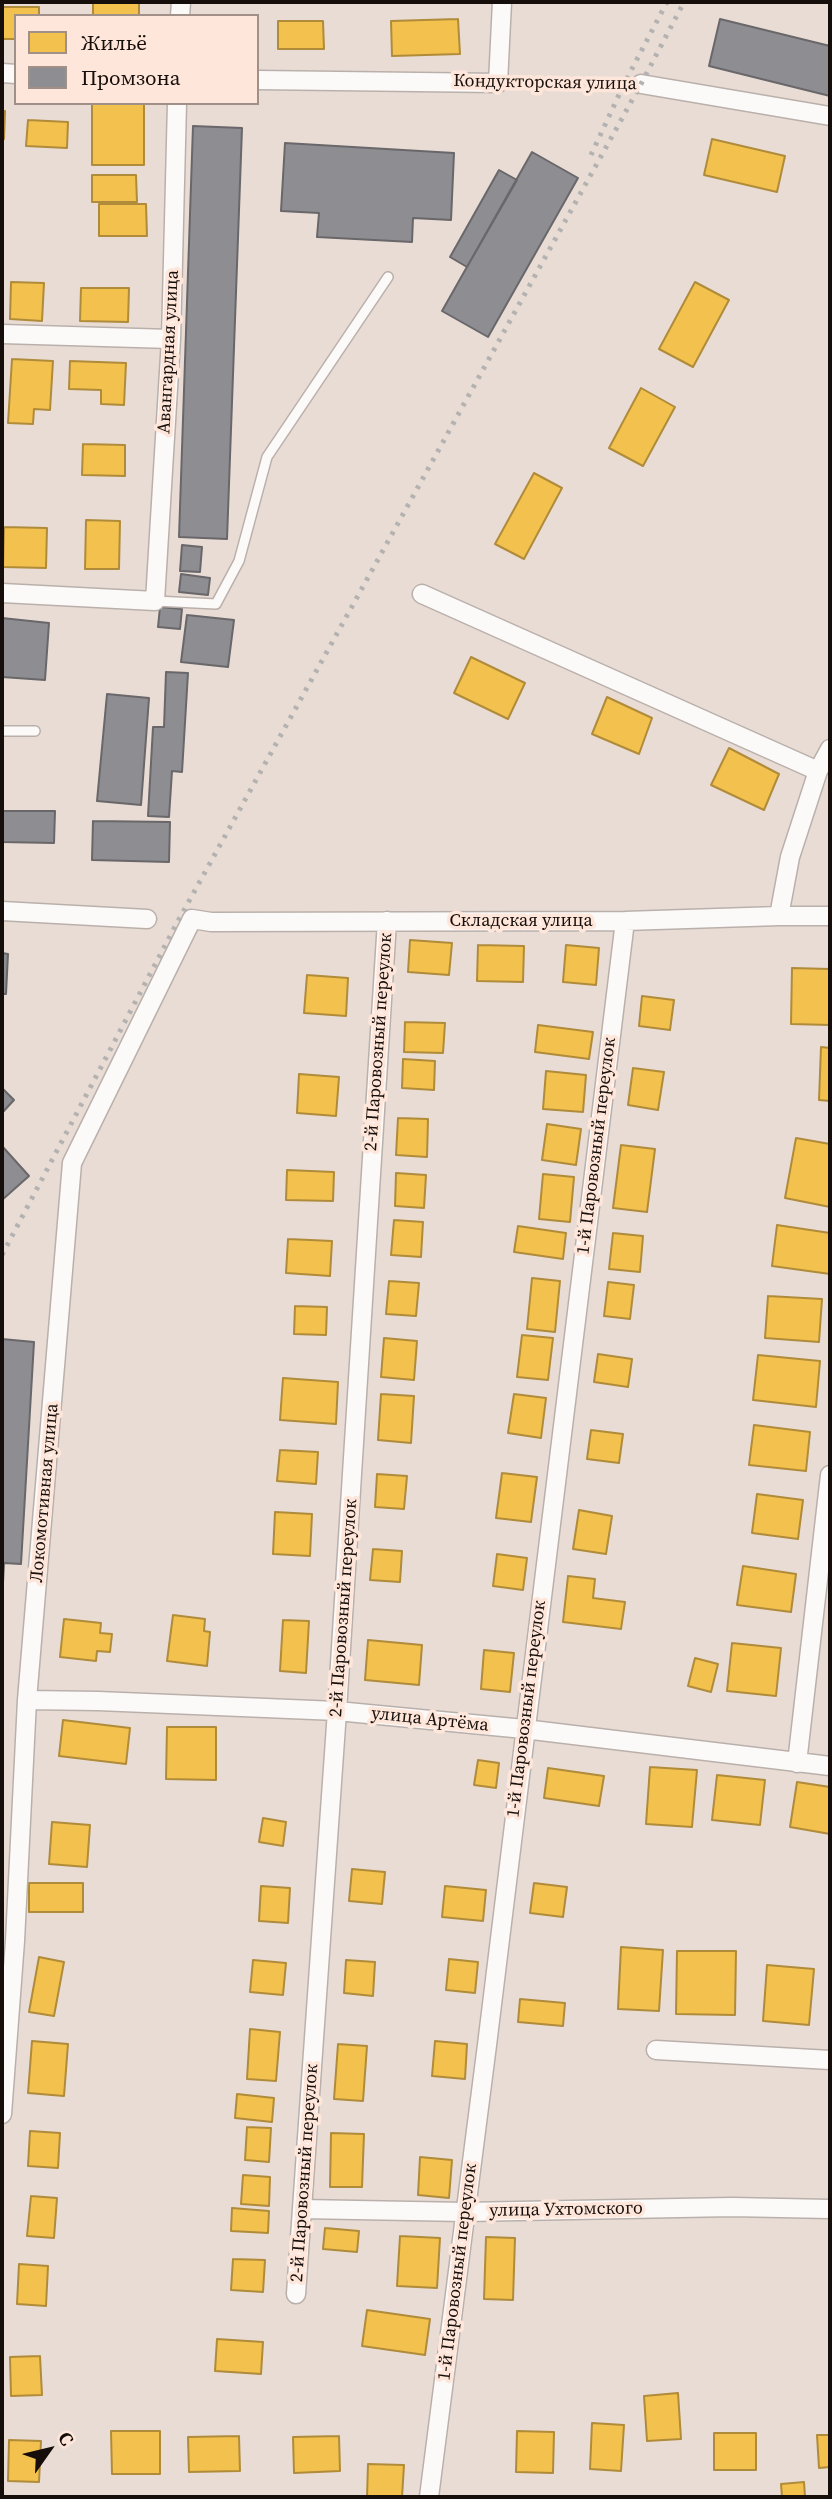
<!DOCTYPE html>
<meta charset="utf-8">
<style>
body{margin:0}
#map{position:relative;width:832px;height:2499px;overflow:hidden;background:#e9dcd5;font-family:"Source Serif 4",serif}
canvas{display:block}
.frame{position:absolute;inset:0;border:4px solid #160e0a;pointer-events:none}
.legend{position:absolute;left:14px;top:14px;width:245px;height:91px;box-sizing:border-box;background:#fee6da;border:2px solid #a19087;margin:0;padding:9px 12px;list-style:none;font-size:21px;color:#160e0a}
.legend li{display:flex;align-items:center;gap:14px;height:35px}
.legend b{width:35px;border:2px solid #a19087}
.north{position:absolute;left:14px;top:2415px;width:70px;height:70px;-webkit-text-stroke:5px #fee6da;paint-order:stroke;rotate:56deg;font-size:19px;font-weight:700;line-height:28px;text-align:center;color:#160e0a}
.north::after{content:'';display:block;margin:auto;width:24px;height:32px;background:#160e0a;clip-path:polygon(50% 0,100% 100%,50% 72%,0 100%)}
</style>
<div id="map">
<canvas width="832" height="2499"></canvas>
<div class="frame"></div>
<ul class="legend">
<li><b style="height:19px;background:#f2c14e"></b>Жильё</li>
<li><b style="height:19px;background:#8d8d92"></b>Промзона</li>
</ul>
<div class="north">С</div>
</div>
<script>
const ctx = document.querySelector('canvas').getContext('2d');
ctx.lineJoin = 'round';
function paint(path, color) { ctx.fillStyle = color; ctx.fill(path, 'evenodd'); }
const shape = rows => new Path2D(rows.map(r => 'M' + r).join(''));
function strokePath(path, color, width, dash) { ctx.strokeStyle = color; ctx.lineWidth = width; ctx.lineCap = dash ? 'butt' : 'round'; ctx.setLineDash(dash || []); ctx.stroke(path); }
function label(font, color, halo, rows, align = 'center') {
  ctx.font = font + ' "Source Serif 4",serif'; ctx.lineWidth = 7; ctx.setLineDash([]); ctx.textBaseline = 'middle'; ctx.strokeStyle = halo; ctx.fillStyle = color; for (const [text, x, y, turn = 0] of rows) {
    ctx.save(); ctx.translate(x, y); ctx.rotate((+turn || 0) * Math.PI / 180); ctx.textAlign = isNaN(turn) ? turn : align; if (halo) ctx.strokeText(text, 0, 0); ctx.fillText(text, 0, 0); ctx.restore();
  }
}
const homes = shape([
 [93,2,139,2,139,16,93,16,93,2],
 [2,7,39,7,39,16,16,16,16,39,2,39,2,7],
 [458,19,460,54,392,56,391,21,458,19],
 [278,21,323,21,324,49,278,49,278,21],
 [92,103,144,103,144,165,92,165,92,103],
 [2,111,5,111,4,139,2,139,2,111],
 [28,120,68,122,67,148,26,146,28,120],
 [712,139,785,156,777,192,704,175,712,139],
 [92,175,136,175,137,202,92,202,92,175],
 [99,204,146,204,147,236,99,236,99,204],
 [11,282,44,283,42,321,10,319,11,282],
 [695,282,729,300,693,367,659,349,695,282],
 [81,288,129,288,128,322,80,321,81,288],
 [12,359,53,361,50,410,34,409,33,424,8,423,12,359],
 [70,361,126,363,124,405,101,404,101,390,69,389,70,361],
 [641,388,675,407,643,466,609,448,641,388],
 [83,444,125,445,125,476,82,475,83,444],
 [534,473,562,488,524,559,495,544,534,473],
 [86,520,120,521,119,569,85,569,86,520],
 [4,527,47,528,46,568,3,567,4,527],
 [471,657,525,683,508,719,454,693,471,657],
 [607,697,652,718,639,754,592,734,607,697],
 [729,748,779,774,764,810,711,785,729,748],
 [410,940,452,943,449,975,408,972,410,940],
 [478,945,524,946,523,982,477,981,478,945],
 [566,945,599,948,596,985,563,982,566,945],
 [792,968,830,969,830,1025,791,1024,792,968],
 [307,975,348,978,346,1016,304,1013,307,975],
 [642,996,674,1000,670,1030,639,1026,642,996],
 [405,1022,445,1023,443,1053,404,1052,405,1022],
 [538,1025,593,1032,589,1059,535,1052,538,1025],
 [821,1047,830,1048,830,1101,819,1100,821,1047],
 [403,1059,435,1061,434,1090,402,1088,403,1059],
 [633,1068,664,1072,658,1110,628,1105,633,1068],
 [546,1071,586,1075,583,1112,543,1109,546,1071],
 [299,1074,339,1077,336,1116,297,1113,299,1074],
 [398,1118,428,1119,427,1157,396,1155,398,1118],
 [547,1124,581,1129,576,1165,542,1160,547,1124],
 [796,1138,830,1144,830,1207,785,1198,796,1138],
 [621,1145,655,1149,647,1212,613,1208,621,1145],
 [287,1170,334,1172,333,1201,286,1200,287,1170],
 [396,1173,426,1175,424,1208,395,1206,396,1173],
 [543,1174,574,1177,570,1222,539,1219,543,1174],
 [394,1220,423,1222,421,1257,391,1255,394,1220],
 [777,1225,830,1233,830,1274,772,1266,777,1225],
 [518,1226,566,1233,563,1259,514,1252,518,1226],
 [613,1233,643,1236,640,1272,609,1269,613,1233],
 [288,1239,332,1241,330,1276,286,1273,288,1239],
 [532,1278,560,1281,555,1332,527,1329,532,1278],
 [389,1281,419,1283,416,1316,386,1314,389,1281],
 [608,1282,634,1285,630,1319,604,1316,608,1282],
 [768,1296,822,1299,819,1342,765,1338,768,1296],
 [295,1306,327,1307,326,1335,294,1334,295,1306],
 [522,1335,553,1338,548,1380,517,1377,522,1335],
 [384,1338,417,1341,414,1380,381,1377,384,1338],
 [598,1354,632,1359,628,1387,594,1382,598,1354],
 [758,1355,820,1361,816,1407,753,1400,758,1355],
 [283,1378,338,1382,336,1424,280,1420,283,1378],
 [381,1394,414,1396,411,1443,378,1440,381,1394],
 [514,1394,546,1398,541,1438,508,1433,514,1394],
 [754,1425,810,1432,806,1471,749,1465,754,1425],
 [591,1430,623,1434,619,1463,587,1459,591,1430],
 [280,1450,318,1452,316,1484,277,1481,280,1450],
 [502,1473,537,1477,531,1522,496,1518,502,1473],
 [377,1474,407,1476,404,1509,375,1507,377,1474],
 [757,1494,803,1500,798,1539,752,1533,757,1494],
 [579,1510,612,1516,606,1554,573,1549,579,1510],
 [275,1512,312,1514,310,1556,273,1554,275,1512],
 [373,1549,402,1551,400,1582,370,1580,373,1549],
 [497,1554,527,1558,523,1590,493,1586,497,1554],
 [743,1566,796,1574,791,1612,737,1605,743,1566],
 [568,1576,595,1579,593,1598,625,1602,621,1629,563,1622,568,1576],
 [173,1615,205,1619,204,1631,210,1632,207,1666,167,1661,173,1615],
 [64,1619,101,1623,100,1633,112,1634,110,1652,97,1651,96,1661,60,1657,64,1619],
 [283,1620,309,1621,306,1673,280,1671,283,1620],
 [368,1640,422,1645,419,1685,365,1680,368,1640],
 [732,1643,781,1648,776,1696,727,1691,732,1643],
 [484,1650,514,1653,510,1692,481,1689,484,1650],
 [695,1658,718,1664,711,1692,688,1686,695,1658],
 [63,1720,130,1728,126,1764,59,1756,63,1720],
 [167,1727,216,1727,216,1780,166,1779,167,1727],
 [478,1760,499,1763,496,1788,474,1785,478,1760],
 [650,1767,697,1770,692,1827,646,1824,650,1767],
 [548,1768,604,1776,599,1806,544,1798,548,1768],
 [717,1775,765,1780,760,1825,712,1820,717,1775],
 [797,1782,830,1787,830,1834,790,1827,797,1782],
 [263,1818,286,1822,283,1846,259,1842,263,1818],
 [52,1822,90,1825,87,1867,49,1864,52,1822],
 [352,1869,385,1872,382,1904,349,1901,352,1869],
 [29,1883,83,1883,83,1912,29,1912,29,1883],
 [534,1883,567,1887,563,1917,530,1913,534,1883],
 [261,1886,290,1888,288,1923,259,1921,261,1886],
 [445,1886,486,1890,483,1921,442,1917,445,1886],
 [621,1947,663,1950,659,2011,618,2009,621,1947],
 [677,1951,736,1951,735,2015,676,2014,677,1951],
 [39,1957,64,1962,54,2016,29,2012,39,1957],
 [449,1959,478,1962,475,1993,446,1990,449,1959],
 [253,1960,286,1963,283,1995,250,1992,253,1960],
 [346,1960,375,1962,373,1996,344,1993,346,1960],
 [767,1965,814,1969,809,2025,763,2021,767,1965],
 [520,1999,565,2003,563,2026,518,2022,520,1999],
 [250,2029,280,2032,276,2081,247,2079,250,2029],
 [32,2041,68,2044,64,2096,28,2093,32,2041],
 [435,2041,467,2044,465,2079,432,2076,435,2041],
 [338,2044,367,2046,363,2101,334,2099,338,2044],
 [237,2094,274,2098,272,2122,235,2118,237,2094],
 [247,2127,271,2128,269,2162,245,2160,247,2127],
 [30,2131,60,2133,58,2168,28,2166,30,2131],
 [331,2133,364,2134,362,2187,330,2187,331,2133],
 [420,2157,452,2160,449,2198,418,2195,420,2157],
 [243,2175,270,2177,269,2206,241,2204,243,2175],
 [31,2196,57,2198,54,2238,27,2236,31,2196],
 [232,2208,269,2211,268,2233,231,2231,232,2208],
 [325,2228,359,2231,357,2252,323,2249,325,2228],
 [400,2236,440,2238,437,2288,397,2286,400,2236],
 [486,2237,515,2238,513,2300,484,2299,486,2237],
 [233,2259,265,2260,263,2292,231,2290,233,2259],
 [19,2264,48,2266,46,2306,17,2304,19,2264],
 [367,2310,430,2319,425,2355,362,2346,367,2310],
 [217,2339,263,2342,261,2374,215,2371,217,2339],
 [40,2356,42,2395,11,2396,10,2357,40,2356],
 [678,2393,681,2439,647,2441,644,2396,678,2393],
 [592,2423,624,2425,621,2471,590,2469,592,2423],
 [111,2431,160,2431,160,2474,112,2474,111,2431],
 [517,2431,554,2432,553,2473,516,2472,517,2431],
 [714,2433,756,2433,756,2470,714,2470,714,2433],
 [817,2435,830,2435,830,2467,819,2468,817,2435],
 [239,2436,240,2471,189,2472,188,2437,239,2436],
 [339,2436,340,2471,294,2473,293,2437,339,2436],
 [9,2440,41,2441,39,2482,8,2481,9,2440],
 [368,2464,404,2465,402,2497,367,2497,368,2464],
 [804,2482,805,2497,782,2497,781,2484,804,2482]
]);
const industry = shape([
 [720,19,830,46,830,96,709,66,720,19],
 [193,126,242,128,227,539,179,537,193,126],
 [285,143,454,153,451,220,413,218,412,242,317,237,319,213,281,211,285,143],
 [532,152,578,178,488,337,442,311,532,152],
 [499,170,517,180,467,267,450,257,499,170],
 [182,545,202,547,200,572,180,571,182,545],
 [181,574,210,578,208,595,179,592,181,574],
 [160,607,182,609,180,629,158,627,160,607],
 [187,615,234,620,228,667,181,662,187,615],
 [2,618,49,623,45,680,2,677,2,618],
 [166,672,188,673,182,772,172,771,169,817,148,816,153,727,164,727,166,672],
 [107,694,149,698,141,805,97,801,107,694],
 [2,811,55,811,54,843,2,842,2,811],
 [93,821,170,822,169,862,92,860,93,821],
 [2,953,8,954,6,994,2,994,2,953],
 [2,1088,14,1100,2,1113,2,1088],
 [2,1146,29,1176,2,1200,2,1146],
 [2,1339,34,1342,21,1564,4,1563,2,1602,2,1339]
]);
const path = shape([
 [517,83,625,84]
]);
const service = shape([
 [155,601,216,604,239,561,267,457,388,277],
 [2,731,35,731]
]);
const minor = shape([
 [180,16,181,2],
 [2,73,16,74],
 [257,80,498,83,502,2],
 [641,84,830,116],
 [2,334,171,339],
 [2,593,155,601,171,339,177,103],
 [422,594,818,771],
 [2,911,147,919],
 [779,916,790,857,818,771,830,749],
 [27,1700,98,1701,337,1711,524,1729,830,1766],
 [797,1763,830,1475],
 [656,2050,830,2060],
 [2,2114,15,1941,27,1700,72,1163,192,919,211,922,625,921,779,916,830,916],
 [302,2209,465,2212,732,2207,830,2209],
 [296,2294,337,1711,387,921],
 [429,2497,487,2045,625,921]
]);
const rail = shape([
 [591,155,624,84,667,2],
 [2,1255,178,921,641,84,684,2]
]);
const streetNames = [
 ["Кондукторская улица",545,83,1],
 ["Авангардная улица",169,352,-87],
 ["Складская улица",521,921],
 ["2-й Паровозный переулок",379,1042,-86],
 ["1-й Паровозный переулок",597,1146,-83],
 ["Локомотивная улица",45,1493,-85],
 ["2-й Паровозный переулок",344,1608,-86],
 ["1-й Паровозный переулок",527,1709,-83],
 ["улица Артёма",430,1720,6],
 ["2-й Паровозный переулок",305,2173,-86],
 ["улица Ухтомского",566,2210,-1],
 ["1-й Паровозный переулок",458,2272,-83]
];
paint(homes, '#f2c14e');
strokePath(homes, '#b08b3a', 2);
paint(industry, '#8d8d92');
strokePath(industry, '#696769', 2);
strokePath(service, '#bab0ab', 12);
strokePath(minor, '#bab0ab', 21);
strokePath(path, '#ccc8c7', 3.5, [5, 3.5]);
strokePath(service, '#fcfaf9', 9);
strokePath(minor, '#fcfaf9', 18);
strokePath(rail, '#b4b2b0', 5, [3.5, 7]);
label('18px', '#160e0a', '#fee6da', streetNames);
</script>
